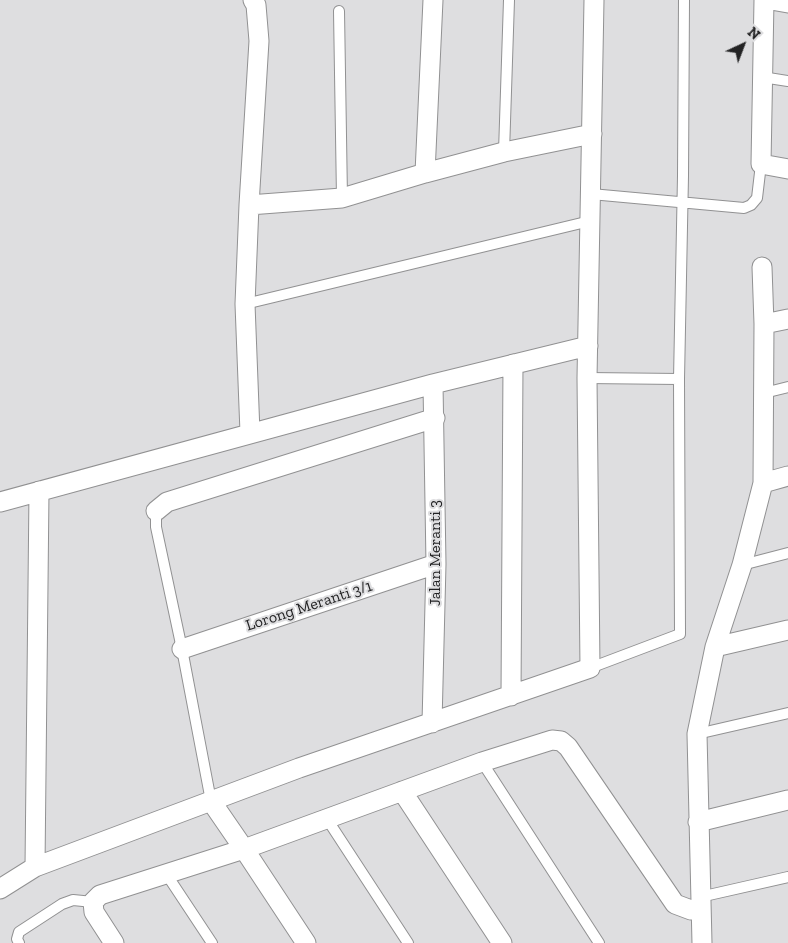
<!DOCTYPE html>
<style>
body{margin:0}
#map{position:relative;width:788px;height:943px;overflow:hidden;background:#dedee0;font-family:"Zilla Slab",serif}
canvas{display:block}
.north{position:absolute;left:718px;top:20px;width:50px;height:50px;-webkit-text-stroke:4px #dedee0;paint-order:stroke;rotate:43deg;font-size:14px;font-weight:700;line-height:20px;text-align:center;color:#232324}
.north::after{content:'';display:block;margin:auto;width:18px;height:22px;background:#232324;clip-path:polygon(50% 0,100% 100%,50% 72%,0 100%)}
</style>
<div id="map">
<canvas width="788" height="943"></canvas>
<div class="north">N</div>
</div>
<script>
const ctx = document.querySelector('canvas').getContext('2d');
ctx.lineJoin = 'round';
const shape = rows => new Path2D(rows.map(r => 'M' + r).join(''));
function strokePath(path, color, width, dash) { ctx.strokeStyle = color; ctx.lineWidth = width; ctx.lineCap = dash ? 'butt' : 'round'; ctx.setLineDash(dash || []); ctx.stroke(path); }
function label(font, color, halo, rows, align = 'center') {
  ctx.font = font + ' "Zilla Slab",serif'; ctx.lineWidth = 4; ctx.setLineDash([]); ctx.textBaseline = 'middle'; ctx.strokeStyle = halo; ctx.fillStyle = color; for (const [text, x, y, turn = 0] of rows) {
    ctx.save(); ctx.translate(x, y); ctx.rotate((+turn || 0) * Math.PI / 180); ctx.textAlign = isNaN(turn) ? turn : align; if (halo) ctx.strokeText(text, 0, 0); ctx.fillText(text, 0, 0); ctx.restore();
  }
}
const lane = shape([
 [339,11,342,198],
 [762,77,788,81],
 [504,152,509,0],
 [591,194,744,208,751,205,757,198,761,164],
 [245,304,590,221],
 [587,378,679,379],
 [764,393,788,387],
 [156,511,156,527,182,649,211,801],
 [742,565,788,553],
 [590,668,680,634,679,379,683,176,684,0],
 [697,734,788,713],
 [482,762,599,943],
 [327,819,408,943],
 [167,875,212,943],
 [700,897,788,877],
 [19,943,17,939,19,932,62,904,73,900,93,902]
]);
const street = shape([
 [764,0,761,164,788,169],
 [771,0,788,3],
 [425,173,433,0],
 [249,205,342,198,425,173,504,152,592,134],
 [764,324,788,319],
 [250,433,245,304,249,205,259,41,256,5,253,0],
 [763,483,788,476],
 [0,502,433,384,588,346],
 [156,511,167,502,435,418],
 [715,647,788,630],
 [182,649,436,564],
 [511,696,513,364],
 [432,723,436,564,433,384],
 [402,791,502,943],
 [211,801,244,849,306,943],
 [698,822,788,800],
 [35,867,39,491],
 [0,889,35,867,299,768,590,668,587,378,594,0],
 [114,943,94,912,93,902,100,895,244,849,482,762,552,740,561,741,568,747,675,904,691,910,701,910],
 [702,943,697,734,715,647,742,565,763,483,764,324,762,267]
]);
const streetNames = [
 ["Jalan Meranti 3",435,553,-90],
 ["Lorong Meranti 3/1",309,606,-18]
];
strokePath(lane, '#919192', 12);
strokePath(street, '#919192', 21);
strokePath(lane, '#fff', 10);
strokePath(street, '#fff', 19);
label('16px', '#232324', '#dedee0', streetNames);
</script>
